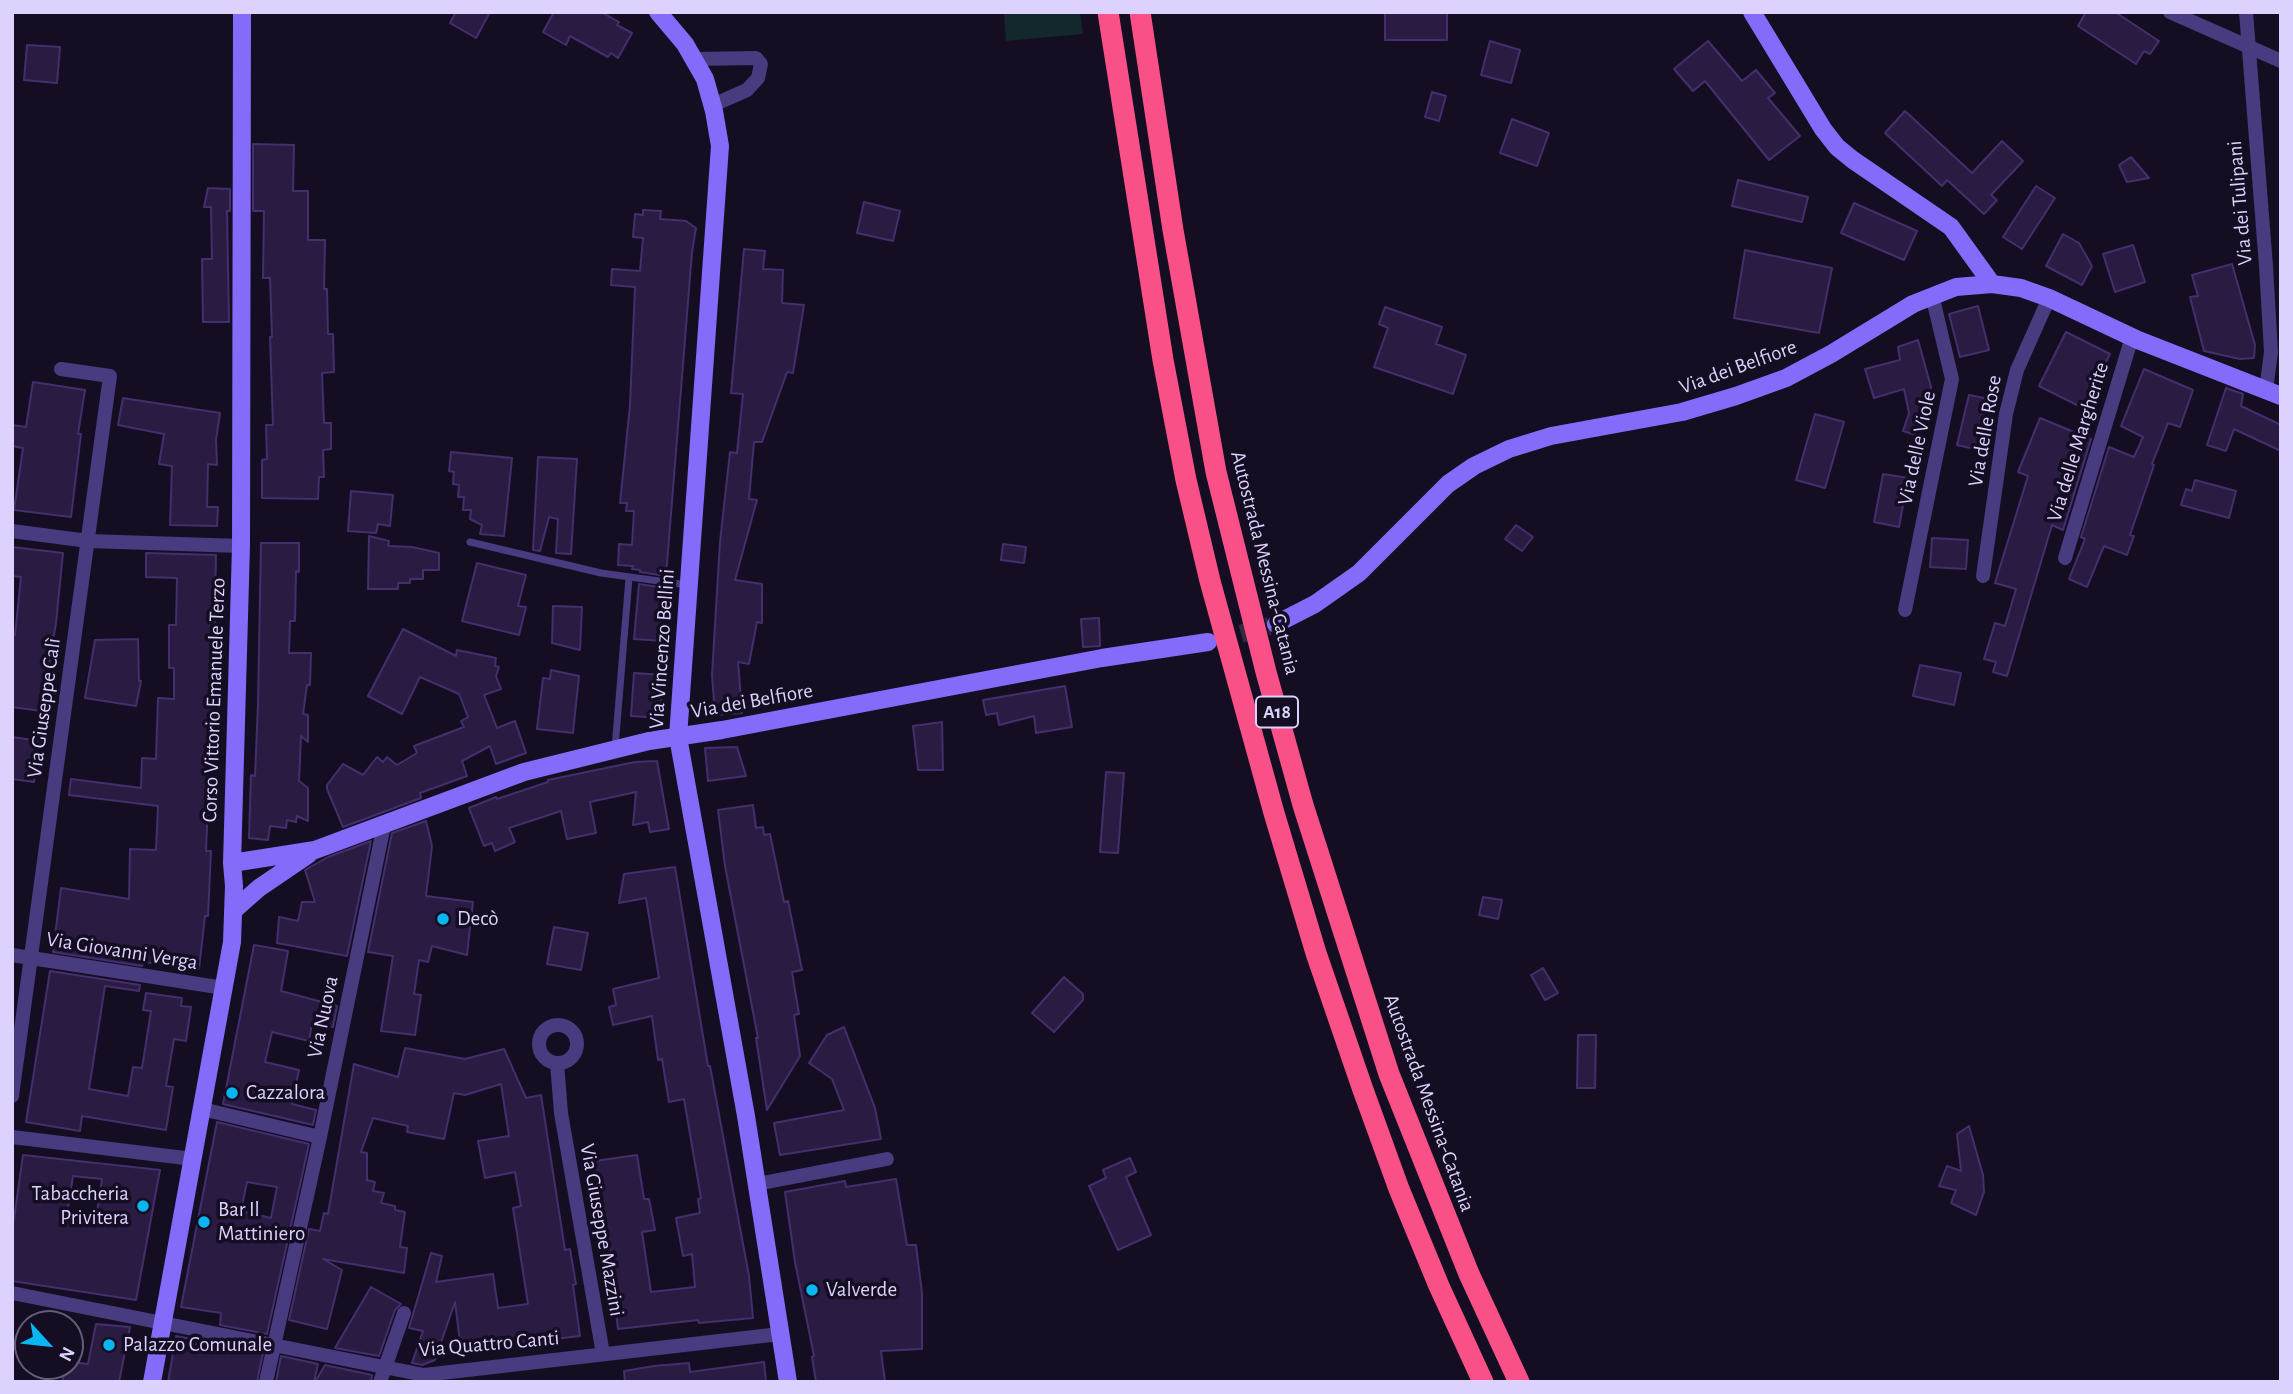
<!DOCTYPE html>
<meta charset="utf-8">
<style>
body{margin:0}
#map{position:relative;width:2293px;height:1394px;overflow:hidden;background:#150e22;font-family:"Alegreya Sans",sans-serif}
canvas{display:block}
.frame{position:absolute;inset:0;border:14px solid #ddd1fd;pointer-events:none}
.north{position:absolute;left:14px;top:1310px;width:70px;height:70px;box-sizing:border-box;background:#150e22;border:2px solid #655c7a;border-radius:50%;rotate:117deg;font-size:19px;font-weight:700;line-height:28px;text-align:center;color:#ddd1fd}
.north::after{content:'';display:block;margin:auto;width:24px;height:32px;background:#09b6f2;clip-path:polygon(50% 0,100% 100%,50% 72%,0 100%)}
</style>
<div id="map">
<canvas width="2293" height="1394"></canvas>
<div class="frame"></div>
<div class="north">N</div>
</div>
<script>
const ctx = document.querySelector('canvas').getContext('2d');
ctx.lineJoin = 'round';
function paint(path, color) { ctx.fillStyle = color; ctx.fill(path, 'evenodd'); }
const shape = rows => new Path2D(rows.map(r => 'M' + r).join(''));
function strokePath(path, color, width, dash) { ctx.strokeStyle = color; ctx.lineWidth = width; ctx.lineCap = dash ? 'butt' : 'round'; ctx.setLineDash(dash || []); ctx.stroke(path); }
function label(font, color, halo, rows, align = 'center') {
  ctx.font = font + ' "Alegreya Sans",sans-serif'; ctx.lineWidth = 7; ctx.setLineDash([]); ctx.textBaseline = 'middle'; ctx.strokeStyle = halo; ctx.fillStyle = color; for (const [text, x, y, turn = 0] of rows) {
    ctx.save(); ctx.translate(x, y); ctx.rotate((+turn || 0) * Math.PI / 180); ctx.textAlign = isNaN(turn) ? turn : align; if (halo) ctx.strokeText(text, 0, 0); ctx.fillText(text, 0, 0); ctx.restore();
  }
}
const green = shape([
 [1004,12,1080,12,1083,34,1006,41]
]);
const building = shape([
 [456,12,490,12,476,38,450,23,456,12],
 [554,12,601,12,619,22,617,25,632,33,618,58,611,53,608,57,570,36,566,45,543,32,554,12],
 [1385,12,1447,12,1447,40,1385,40,1385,12],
 [2086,12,2115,12,2159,41,2150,54,2144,51,2136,64,2078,26,2086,12],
 [1490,41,1520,50,1511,83,1481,75,1490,41],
 [1708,41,1742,81,1756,70,1775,93,1768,98,1800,136,1769,160,1705,81,1693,91,1674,69,1708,41],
 [27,45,60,47,57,83,24,80,27,45],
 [1432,92,1446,96,1439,121,1425,117,1432,92],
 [1905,111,1972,173,2002,141,2023,161,1991,195,1997,200,1984,214,1947,180,1942,186,1885,133,1905,111],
 [1512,119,1549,133,1537,166,1500,153,1512,119],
 [253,144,294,145,293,191,308,191,308,240,325,240,324,289,327,289,328,334,333,334,334,372,322,373,324,423,331,423,331,449,323,450,324,477,319,477,318,499,262,498,262,460,267,459,266,425,273,425,270,337,272,337,270,278,263,278,264,211,253,211,253,144],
 [2131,157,2149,178,2127,182,2119,165,2131,157],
 [1738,180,1808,197,1802,222,1732,206,1738,180],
 [2036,186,2055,198,2022,249,2003,237,2036,186],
 [208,188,230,189,230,211,227,211,229,322,203,322,202,259,212,259,211,207,204,207,208,188],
 [864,202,900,211,893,241,857,233,864,202],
 [1854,203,1917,231,1904,260,1841,233,1854,203],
 [643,210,661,211,660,219,686,221,696,228,692,252,666,576,640,572,640,570,632,569,633,566,618,565,619,544,632,545,634,511,626,511,627,503,620,503,630,405,635,287,611,285,612,269,640,271,643,238,633,237,635,214,643,215,643,210],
 [2063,234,2079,243,2092,266,2082,285,2046,266,2063,234],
 [2133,245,2145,282,2115,292,2103,254,2133,245],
 [744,249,765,251,763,269,783,270,782,303,804,305,793,373,787,372,762,442,754,442,749,499,757,500,735,580,762,584,762,623,757,622,749,664,738,662,742,713,715,715,712,675,720,542,730,452,737,453,743,394,731,393,744,249],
 [1745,250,1832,268,1819,333,1734,318,1745,250],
 [2232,264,2255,345,2254,358,2240,359,2204,351,2190,297,2198,296,2192,275,2232,264],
 [1978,306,1989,350,1960,357,1949,314,1978,306],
 [1385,307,1442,327,1436,344,1466,355,1453,394,1374,367,1388,328,1379,324,1385,307],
 [2066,332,2110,354,2083,408,2039,386,2066,332],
 [1918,340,1931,387,1919,436,1903,431,1909,413,1904,389,1874,398,1865,369,1900,360,1898,347,1918,340],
 [2144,369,2193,390,2180,427,2168,423,2152,464,2154,465,2130,535,2134,536,2127,555,2104,546,2087,587,2069,579,2085,539,2081,537,2109,447,2134,457,2143,437,2121,426,2144,369],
 [33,382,85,390,78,434,81,434,71,517,14,510,23,448,12,446,12,425,26,427,33,382],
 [2226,388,2243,394,2241,406,2281,425,2281,451,2234,429,2226,451,2207,445,2226,388],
 [1969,395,1994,400,1983,451,1957,445,1969,395],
 [123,398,220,413,216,440,217,465,208,464,207,507,218,507,217,526,170,525,172,466,159,464,164,434,118,425,123,398],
 [1815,414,1844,422,1825,488,1796,480,1815,414],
 [2040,418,2091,439,2063,530,2052,525,2007,676,1993,672,1996,662,1984,659,1995,623,2005,626,2016,589,1995,583,2028,476,2018,472,2040,418],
 [451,452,512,458,504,536,480,534,482,525,470,519,471,510,463,510,464,497,458,497,459,485,453,484,454,472,449,471,451,452],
 [538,457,577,459,571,554,556,553,558,519,549,517,540,551,533,550,538,457],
 [1883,474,1908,478,1899,527,1874,522,1883,474],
 [2195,480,2236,491,2229,518,2181,505,2186,489,2192,491,2195,480],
 [351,491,393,495,390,526,378,524,376,533,348,531,351,491],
 [1516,525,1533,537,1522,551,1505,539,1516,525],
 [369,536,389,541,388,546,412,547,439,553,439,570,423,570,423,579,410,579,410,583,398,583,398,589,368,589,369,536],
 [1932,538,1968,540,1966,569,1930,567,1932,538],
 [261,543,299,543,299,572,296,571,295,621,290,621,289,653,311,653,310,685,307,685,303,714,308,715,308,742,301,736,299,781,308,788,308,821,297,816,296,822,287,820,286,828,270,826,268,840,249,838,251,775,255,776,258,704,261,543],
 [1003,544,1026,547,1024,563,1001,560,1003,544],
 [12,547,63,553,56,623,41,711,12,707,12,634,15,635,21,577,12,576,12,547],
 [146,553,216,555,214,648,216,648,215,696,213,753,210,753,206,851,211,851,208,916,205,916,199,969,143,962,142,966,53,952,61,888,129,899,130,849,156,850,158,806,69,795,71,779,141,788,142,758,156,759,158,698,174,699,174,668,169,668,169,625,176,625,177,578,146,577,146,553],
 [477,563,526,575,518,606,526,607,519,635,462,621,477,563],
 [639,584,665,588,665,591,668,592,663,641,634,639,639,584],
 [553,606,582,607,580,650,552,643,553,606],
 [1099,618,1100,646,1083,647,1081,619,1099,618],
 [403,629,456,656,457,650,496,658,495,666,499,667,496,676,501,689,484,695,497,728,515,721,526,753,496,764,490,746,462,761,467,776,420,793,421,798,343,827,327,789,327,785,343,764,363,775,377,757,383,762,387,757,397,765,417,753,414,746,464,727,461,721,468,717,459,694,420,677,402,714,368,696,403,629],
 [138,639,139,681,141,681,136,706,85,698,95,640,138,639],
 [1920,665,1961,673,1954,705,1913,696,1920,665],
 [551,670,579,676,573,733,537,729,543,678,550,679,551,670],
 [634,673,663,675,660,718,631,716,634,673],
 [1065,686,1072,727,1036,733,1034,716,999,725,997,713,986,715,983,700,1065,686],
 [942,722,943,770,918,770,913,726,942,722],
 [12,737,40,741,34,782,12,779,12,737],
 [737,747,746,776,708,781,705,748,737,747],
 [657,761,669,829,650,832,648,822,633,825,636,792,590,802,596,833,567,839,561,811,509,828,515,842,495,851,492,843,484,846,469,808,496,797,497,799,548,782,548,780,635,762,657,761],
 [1106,772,1124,773,1118,853,1100,852,1106,772],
 [753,805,756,828,763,827,764,835,770,834,784,902,788,901,802,970,792,972,799,1014,794,1015,800,1056,767,1110,756,1038,758,1038,725,866,718,810,753,805],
 [426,821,432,846,426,896,473,902,467,955,432,946,428,962,419,960,414,994,421,995,415,1035,381,1031,393,956,368,952,392,833,426,821],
 [371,841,347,956,277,943,279,917,298,921,302,902,315,902,305,870,328,857,371,841],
 [675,867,708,1066,710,1066,749,1276,753,1318,699,1323,698,1320,618,1329,609,1260,613,1259,598,1194,593,1195,588,1162,637,1155,644,1199,649,1199,655,1230,642,1232,651,1292,695,1287,692,1254,683,1256,676,1218,700,1213,698,1199,701,1198,684,1099,669,1102,662,1059,658,1060,652,1016,613,1025,609,1007,616,1005,613,989,659,978,646,898,619,903,624,874,675,867],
 [1483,897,1502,900,1498,919,1479,915,1483,897],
 [554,927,588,933,581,970,547,964,554,927],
 [254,945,288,951,281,991,337,1006,333,1027,312,1023,309,1041,272,1032,265,1062,299,1070,292,1104,316,1110,313,1125,223,1104,254,945],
 [1543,968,1558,993,1545,1000,1531,975,1543,968],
 [50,971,140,985,139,991,105,986,89,1089,128,1096,133,1067,142,1068,151,1011,143,1010,146,993,182,998,181,1006,191,1007,186,1041,174,1039,166,1086,173,1087,166,1130,82,1116,80,1131,26,1122,50,971],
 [1064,977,1083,994,1083,1000,1054,1032,1032,1013,1064,977],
 [844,1027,875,1108,881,1139,780,1155,774,1123,844,1110,832,1079,809,1063,827,1035,844,1027],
 [1578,1035,1596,1035,1595,1088,1577,1088,1578,1035],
 [405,1048,465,1059,504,1049,526,1098,541,1095,565,1250,570,1249,576,1284,573,1285,580,1336,461,1350,455,1302,435,1360,422,1365,412,1363,423,1331,409,1328,431,1253,442,1256,436,1282,493,1274,498,1308,528,1304,513,1208,521,1206,515,1172,485,1178,478,1141,509,1136,501,1084,465,1095,454,1093,444,1139,407,1132,408,1126,373,1118,361,1152,367,1153,367,1180,375,1182,373,1191,384,1193,381,1203,395,1206,395,1210,405,1212,400,1247,407,1248,404,1273,323,1259,342,1270,327,1329,289,1320,309,1229,320,1231,324,1213,328,1214,354,1064,398,1077,405,1048],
 [217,1122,309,1144,267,1334,220,1325,221,1313,181,1307,217,1122],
 [247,1182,277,1187,271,1218,241,1211,247,1182],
 [1969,1126,1983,1175,1984,1192,1976,1215,1951,1203,1956,1190,1939,1186,1947,1166,1961,1171,1957,1134,1969,1126],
 [23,1155,160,1170,136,1300,12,1281,12,1233,23,1155],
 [73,1176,102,1179,96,1218,67,1214,73,1176],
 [1130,1158,1136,1172,1126,1177,1151,1235,1118,1250,1089,1186,1106,1178,1103,1170,1130,1158],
 [896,1179,907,1245,916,1245,922,1293,922,1349,881,1351,885,1382,816,1382,812,1357,814,1356,795,1262,785,1192,845,1181,846,1187,896,1179],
 [371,1287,401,1304,395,1310,379,1356,335,1348,371,1287],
 [96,1324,130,1327,119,1382,62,1382,66,1366,70,1366,70,1362,88,1364,96,1324],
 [176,1336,263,1353,257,1382,168,1382,176,1336],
 [281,1356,318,1364,314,1382,276,1382,281,1356],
 [764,1362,766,1382,625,1382,624,1371,654,1366,689,1363,690,1372,764,1362],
 [325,1365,372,1375,371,1382,315,1382,325,1365]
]);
const secondaryTunnel = shape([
 [1215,641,1269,626]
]);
const lane = shape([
 [470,542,601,573,688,585],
 [615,748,629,578]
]);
const street = shape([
 [2170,12,2281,61],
 [2246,12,2266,266,2271,352,2266,390],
 [695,59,756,58,761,64,758,78,747,90,713,105],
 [12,531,88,541,241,546],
 [2065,558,2132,337],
 [1983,576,2006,414,2017,370,2049,298],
 [1905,610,1952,379,1932,295],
 [12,955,224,988],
 '539 1044a19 19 0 1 1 38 0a19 19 0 1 1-38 0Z',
 [557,1063,561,1113,603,1354],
 [12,1096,110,376,61,369],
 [202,1109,320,1137],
 [12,1137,193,1159],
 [757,1184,887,1159],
 [12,1293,424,1375,780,1334],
 [266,1382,320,1137,384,825],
 [380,1382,404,1313]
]);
const secondary = shape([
 [658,12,685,44,705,79,714,111,720,146,678,737,746,1116,788,1382],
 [1752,12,1823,129,1837,147,1853,160,1951,227,1992,284],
 [1276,624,1315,604,1359,573,1448,484,1474,466,1509,449,1551,436,1682,412,1736,396,1786,378,1831,354,1913,304,1956,287,1992,284,2021,288,2049,298,2138,340,2281,396],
 [232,863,315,850,524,772,649,741,722,730,1102,658,1208,642],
 [234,910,259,888,309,854],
 [152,1382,232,942,234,886,232,863,241,546,242,12]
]);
const highway = shape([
 [1108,12,1163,360,1186,480,1210,581,1274,813,1316,953,1362,1087,1399,1189,1439,1286,1483,1382],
 [1140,12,1173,230,1216,472,1266,672,1303,805,1389,1074,1469,1274,1519,1382]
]);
const markers = [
 [443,919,7,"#09b6f2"],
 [232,1093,7,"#09b6f2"],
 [143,1206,7,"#09b6f2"],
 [204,1222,7,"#09b6f2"],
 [812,1290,7,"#09b6f2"],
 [109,1345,7,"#09b6f2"]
];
const shields = [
 [1277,712,42]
];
const shieldNames = [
 ["A18",1277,712]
];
const streetNames = [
 ["Via dei Tulipani",2240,203,-95],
 ["Via dei Belfiore",1738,367,-20],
 ["Via delle Rose",1985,431,-80],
 ["Via delle Margherite",2078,442,-73],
 ["Via delle Viole",1917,448,-78],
 ["Autostrada Messina-Catania",1265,563,76],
 ["Via Vincenzo Bellini",662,649,-86],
 ["Corso Vittorio Emanuele Terzo",214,700,-88],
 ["Via dei Belfiore",752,701,-10],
 ["Via Giuseppe Calì",44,708,-82],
 ["Via Giovanni Verga",122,951,9],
 ["Via Nuova",323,1017,-78],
 ["Autostrada Messina-Catania",1429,1103,70],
 ["Via Giuseppe Mazzini",602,1230,80],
 ["Via Quattro Canti",489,1344,-5]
];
const poiNames = [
 ["Decò",457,919],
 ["Cazzalora",246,1093],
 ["Tabaccheria",129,1194,"right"],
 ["Privitera",129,1218,"right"],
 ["Bar Il",218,1210],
 ["Mattiniero",218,1234],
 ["Valverde",826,1290],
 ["Palazzo Comunale",123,1345]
];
paint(green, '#12282c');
paint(building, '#291b42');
strokePath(building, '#442e6d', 2);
strokePath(secondaryTunnel, '#332b43', 18, [18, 9]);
strokePath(lane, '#483b7f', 7);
strokePath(street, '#483b7f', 14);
strokePath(secondary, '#856bfa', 18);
strokePath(highway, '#f95087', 21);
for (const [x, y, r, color] of markers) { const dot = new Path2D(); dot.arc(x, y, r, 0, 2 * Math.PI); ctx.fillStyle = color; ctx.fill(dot); strokePath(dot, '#150e22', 2.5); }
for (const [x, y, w] of shields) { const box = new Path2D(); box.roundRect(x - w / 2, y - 15.5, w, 31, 5); ctx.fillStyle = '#150e22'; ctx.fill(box); strokePath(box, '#ddd1fd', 2); }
label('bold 19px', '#ddd1fd', null, shieldNames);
label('21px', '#ddd1fd', '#150e22', streetNames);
label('21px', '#ddd1fd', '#150e22', poiNames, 'left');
</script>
